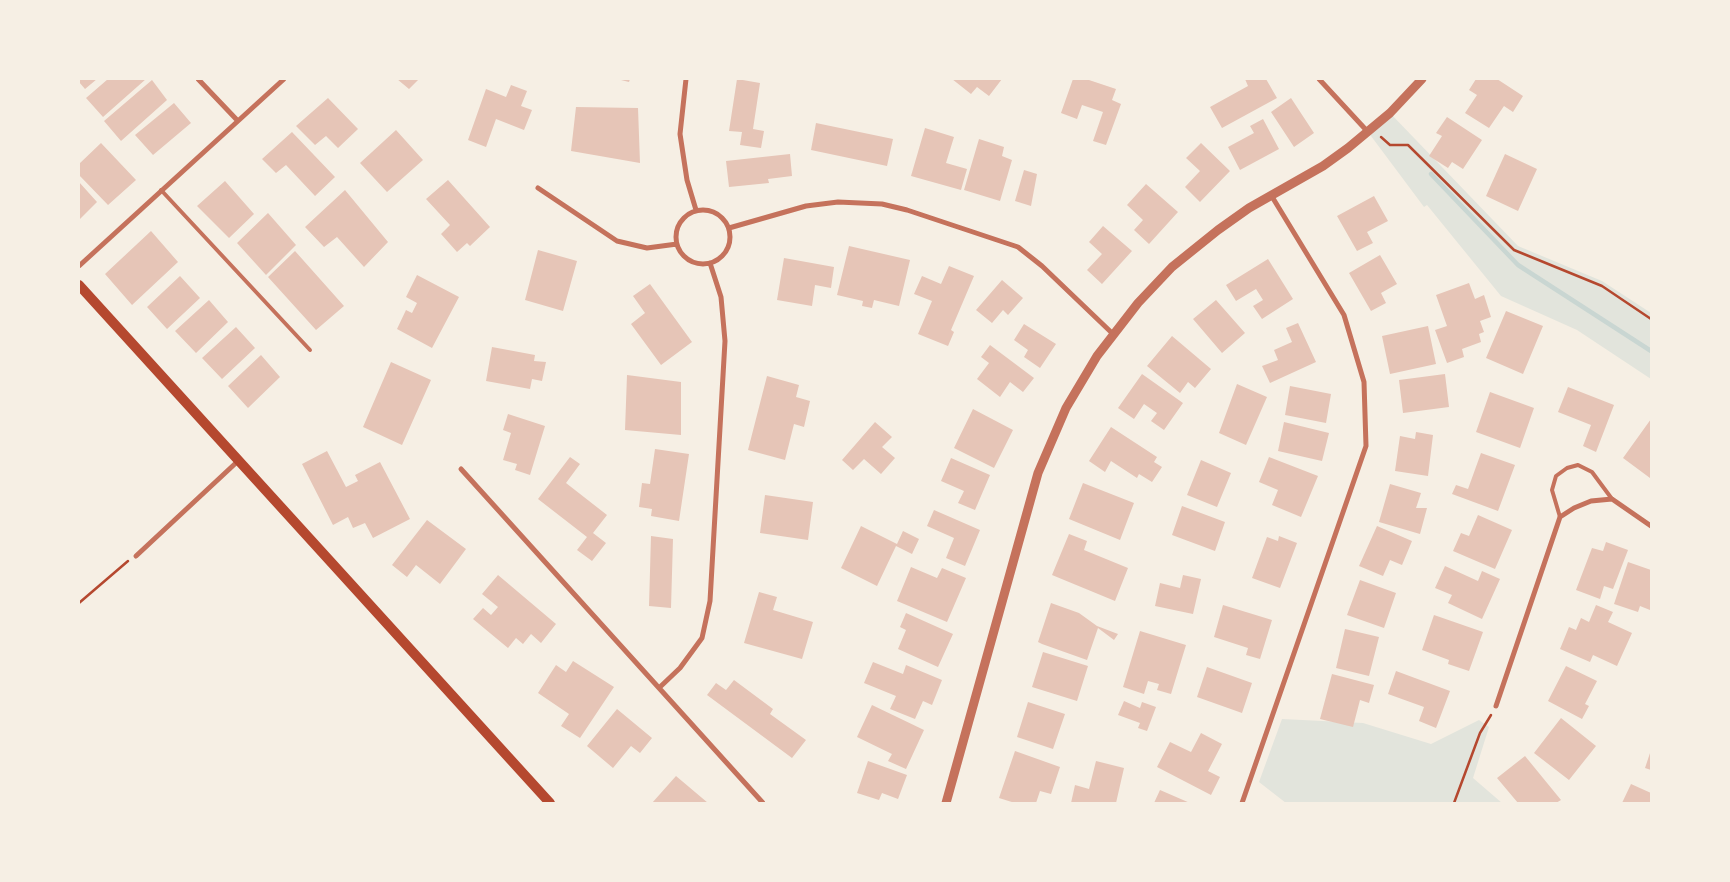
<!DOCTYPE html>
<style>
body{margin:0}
#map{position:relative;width:1730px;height:882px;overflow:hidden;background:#f6efe4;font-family:"Open Sans",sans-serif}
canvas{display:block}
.frame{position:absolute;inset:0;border:80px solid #f6efe4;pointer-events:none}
</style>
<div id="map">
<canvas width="1730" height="882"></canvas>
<div class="frame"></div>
</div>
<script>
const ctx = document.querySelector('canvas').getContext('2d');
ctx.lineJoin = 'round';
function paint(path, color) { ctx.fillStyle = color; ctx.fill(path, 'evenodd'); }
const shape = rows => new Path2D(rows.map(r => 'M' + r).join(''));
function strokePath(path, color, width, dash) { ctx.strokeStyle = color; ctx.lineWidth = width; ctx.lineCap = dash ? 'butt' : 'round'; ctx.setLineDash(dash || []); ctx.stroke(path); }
const green = shape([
 [1390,113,1518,246,1602,281,1651,313,1651,379,1577,330,1501,296,1427,205,1424,207,1368,132],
 [1282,719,1363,723,1431,744,1479,720,1489,727,1473,778,1502,803,1286,803,1259,782]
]);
const stream = shape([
 [1431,174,1518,265,1651,351]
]);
const building = shape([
 [79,79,97,79,85,89,79,82],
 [108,79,146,79,103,117,86,98],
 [397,79,419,79,409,89],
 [617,79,630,79,629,82],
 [737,79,760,83,753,129,764,131,761,148,740,145,742,132,729,131],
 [952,79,1002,79,989,96,977,87,971,94],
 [1073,79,1086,79,1116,89,1112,100,1121,104,1106,145,1093,141,1103,112,1082,105,1077,119,1061,113],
 [1245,79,1266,79,1277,98,1222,128,1210,107,1248,86],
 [1476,79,1497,79,1523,96,1513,112,1504,106,1489,128,1465,113,1477,95,1469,90],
 [152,80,167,100,121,141,104,121],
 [511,85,527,91,521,106,532,110,524,130,496,119,486,147,468,140,486,89,506,97],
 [328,98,358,129,338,148,326,136,315,145,296,126],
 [1291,98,1314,133,1294,147,1271,112],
 [174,103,191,123,153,155,135,135],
 [576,107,638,108,640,163,571,151],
 [1447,117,1482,140,1463,169,1452,162,1448,168,1429,156,1442,136,1436,133],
 [1263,119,1279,149,1240,170,1228,147,1254,133,1250,126],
 [816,123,893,139,887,166,811,150],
 [925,128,954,137,946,163,967,169,961,190,911,176],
 [396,130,423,160,387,192,360,163],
 [292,132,335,177,315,196,286,165,276,173,262,159],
 [979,139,1004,147,1002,156,1012,160,1000,201,964,190],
 [101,143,136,180,108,205,79,175,79,164],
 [1201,143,1230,171,1200,202,1185,187,1200,171,1186,158],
 [790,154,792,176,768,179,769,183,729,187,726,161],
 [1505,154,1537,169,1518,211,1486,196],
 [1024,170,1037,174,1031,206,1015,201],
 [448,180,490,227,470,246,467,243,457,252,441,234,450,225,426,199],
 [225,181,254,214,229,238,197,206],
 [79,182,97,202,79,220],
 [1146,184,1178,212,1149,244,1134,230,1143,220,1127,205],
 [345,190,388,242,364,267,337,237,324,247,305,227],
 [1374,196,1388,221,1367,232,1373,243,1357,251,1337,216],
 [268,213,296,245,266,275,237,243],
 [1103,226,1132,251,1102,284,1087,270,1102,254,1089,242],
 [151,231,178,262,132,305,105,274],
 [849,246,910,260,899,306,874,300,872,308,862,306,863,301,837,295],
 [538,250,577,261,563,311,525,300],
 [295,251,344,306,316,330,268,277],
 [1380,255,1397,284,1381,293,1386,303,1371,311,1349,273],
 [784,258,834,267,831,288,815,285,812,306,777,300],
 [1268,259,1293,299,1262,319,1253,306,1263,300,1256,289,1236,301,1226,285],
 [949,266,974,276,951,330,954,332,948,346,918,334,932,301,914,294,922,276,941,284],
 [417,275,459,297,432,348,397,329,406,310,412,313,417,303,406,297],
 [180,276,200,298,167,329,147,307],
 [1002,280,1023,298,1008,315,1003,310,992,323,976,310],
 [1469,283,1475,299,1484,295,1491,317,1480,321,1484,332,1479,334,1481,342,1462,349,1464,357,1447,363,1435,330,1447,326,1436,295],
 [650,284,692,342,661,365,631,324,645,313,633,296],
 [209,300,228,322,196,353,175,331],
 [1216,300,1245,333,1222,353,1193,319],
 [1506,311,1543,326,1523,374,1486,358],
 [1298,323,1316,362,1270,383,1262,366,1278,360,1274,350,1292,342,1286,328],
 [1024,324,1056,344,1040,368,1024,357,1028,350,1014,340],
 [1428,326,1436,364,1390,374,1382,336],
 [236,327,255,348,222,379,202,358],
 [1172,336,1211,369,1195,388,1188,382,1180,393,1147,366],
 [990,345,1034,378,1023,392,1010,382,1000,397,977,379,989,363,981,357],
 [492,347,535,355,534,361,546,362,542,381,532,379,530,389,486,381],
 [261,355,280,377,248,408,228,386],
 [391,362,431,380,402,445,363,427],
 [1142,374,1183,403,1164,430,1151,421,1157,413,1144,404,1134,419,1118,408],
 [1445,374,1449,407,1403,413,1399,380],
 [627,375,681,382,681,435,625,430],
 [767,376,799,385,796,397,810,401,804,427,794,424,785,460,748,450],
 [1237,384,1267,397,1246,445,1219,433],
 [1290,386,1331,394,1326,423,1285,415],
 [1568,387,1614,405,1596,452,1583,446,1591,425,1558,412],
 [1490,392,1534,408,1520,448,1476,432],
 [973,409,1013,430,994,468,954,448],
 [508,414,545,426,530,475,515,470,517,464,503,460,511,433,503,430],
 [1651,419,1651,476,1650,478,1623,458],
 [875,422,892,437,882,447,895,458,881,474,864,459,853,470,842,460],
 [1284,422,1329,433,1322,461,1278,451],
 [1111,427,1157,457,1154,462,1162,467,1152,482,1139,474,1137,478,1111,461,1105,472,1089,461],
 [1416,432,1433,435,1428,476,1395,471,1400,436,1415,439],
 [655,449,689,454,679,521,651,516,652,509,639,507,642,483,650,484],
 [327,451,346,487,358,481,355,475,380,462,410,519,373,538,365,523,353,528,348,517,333,525,302,464],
 [1481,453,1515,465,1498,511,1452,494,1456,485,1468,489],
 [570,457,580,464,566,483,607,515,593,533,606,543,592,561,577,550,587,537,538,499],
 [1269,457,1318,476,1301,517,1272,505,1278,490,1259,482],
 [951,458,990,475,975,510,958,503,964,491,941,481],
 [1201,460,1231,473,1217,507,1187,495],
 [1083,483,1134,503,1120,540,1069,519],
 [1390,484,1421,493,1416,508,1427,508,1420,534,1379,522],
 [765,495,813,502,808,540,760,533],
 [1182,506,1225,522,1215,551,1172,535],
 [934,510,980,530,965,566,946,558,954,538,927,526],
 [1478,515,1512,530,1495,569,1453,551,1461,533,1469,536],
 [427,520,466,549,440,584,416,565,407,577,392,565],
 [861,526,897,544,903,531,919,539,912,554,896,546,877,586,841,568],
 [1377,526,1412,541,1402,565,1390,560,1383,576,1359,566],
 [1069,534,1087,541,1084,550,1128,568,1115,601,1052,575],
 [651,536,673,539,671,608,649,606],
 [1279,536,1297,543,1280,588,1252,578,1267,537,1278,541],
 [1606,542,1628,550,1613,589,1604,586,1600,599,1576,590,1592,548,1603,551],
 [1628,562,1651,570,1650,610,1640,606,1638,612,1614,604],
 [1445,566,1478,581,1482,571,1500,579,1482,619,1448,603,1452,595,1435,588],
 [911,567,937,578,942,568,966,578,947,622,897,601],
 [498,575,556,624,541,643,531,634,523,644,516,638,508,648,473,619,483,608,491,615,498,607,482,594],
 [1183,575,1201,579,1193,614,1155,606,1160,583,1180,588],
 [1360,580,1396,593,1384,628,1347,615],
 [759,592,777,597,773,610,813,622,802,659,744,643],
 [1051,603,1079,613,1097,626,1118,634,1114,640,1098,628,1087,660,1042,644,1038,642],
 [1223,605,1272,620,1260,659,1246,655,1248,648,1214,637],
 [1596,605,1613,612,1608,622,1632,633,1617,666,1593,655,1590,662,1560,649,1569,627,1576,630,1581,618,1589,622],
 [906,613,953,634,938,667,898,649,906,630,900,627],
 [1434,615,1483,632,1469,671,1448,664,1449,660,1422,650],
 [1345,629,1379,637,1369,676,1336,668],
 [1140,631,1186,645,1171,694,1157,690,1159,684,1148,681,1144,694,1123,687],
 [1043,652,1088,666,1077,701,1032,687],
 [573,661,614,687,580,738,561,726,569,714,538,693,556,665,566,672],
 [873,662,903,674,906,665,942,680,932,705,923,701,915,719,890,709,896,696,864,683],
 [1566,666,1597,681,1585,704,1589,706,1582,719,1548,701],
 [1207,667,1252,683,1242,713,1197,697],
 [1396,671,1450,691,1436,728,1419,721,1424,707,1388,694],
 [1332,674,1374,685,1369,703,1360,700,1353,727,1320,719],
 [734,680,773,709,770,714,806,740,792,758,707,695,716,683,726,690],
 [1124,701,1140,708,1142,702,1156,707,1147,731,1138,728,1140,723,1118,715],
 [1028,702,1065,714,1053,749,1017,737],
 [872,705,924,730,906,769,888,761,892,754,857,737],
 [617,709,652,738,640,753,631,746,613,768,587,746],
 [1561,718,1596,746,1569,780,1534,753],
 [1201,733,1222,744,1208,771,1220,777,1211,795,1157,767,1170,742,1191,752],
 [1651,750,1651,770,1645,768],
 [1015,751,1060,767,1051,794,1040,791,1036,803,1015,803,999,798],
 [1525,756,1561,800,1556,803,1518,803,1497,778],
 [868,761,907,775,898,799,882,793,879,800,857,793],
 [1096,761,1124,768,1116,803,1071,803,1075,785,1089,789],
 [676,776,708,803,652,803],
 [1631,784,1651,793,1651,803,1622,803],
 [1160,790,1190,803,1154,803]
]);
const path = shape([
 [1381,137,1390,145,1408,145,1514,250,1602,286,1651,319],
 [79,603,128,561],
 [1454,803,1480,733,1491,715]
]);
const service = shape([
 [161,190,310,350],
 [1560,517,1552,490,1556,476,1567,468,1578,465,1592,472,1612,499]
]);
const minor = shape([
 [198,79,237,120],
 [686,79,680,134,687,180,696,210],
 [1319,79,1368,132],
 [538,188,617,241,647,248,677,244],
 '676 237a27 27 0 1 1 54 0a27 27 0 1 1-54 0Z',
 [729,228,806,206,838,202,882,204,907,210,1018,247,1042,266,1113,334],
 [79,266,284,79],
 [461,469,763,803],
 [136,556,238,461],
 [660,687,680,668,702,638,710,601,725,341,721,297,710,263],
 [1496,706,1560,517,1574,508,1591,501,1612,499,1651,526],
 [1242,803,1366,446,1364,382,1344,315,1271,195]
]);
const tertiary = shape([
 [946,803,1038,473,1066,408,1097,356,1138,303,1172,267,1218,230,1249,208,1323,166,1348,148,1390,113,1422,79]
]);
const secondary = shape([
 [79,285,550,803]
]);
paint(green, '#e2e4dc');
strokePath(stream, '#c9d6d2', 4.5);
paint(building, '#e6c5b7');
strokePath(path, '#b5482f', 2.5);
strokePath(service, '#c5725c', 4);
strokePath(minor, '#c5725c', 5);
strokePath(tertiary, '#c5725c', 9);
strokePath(secondary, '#b5482f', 10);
</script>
